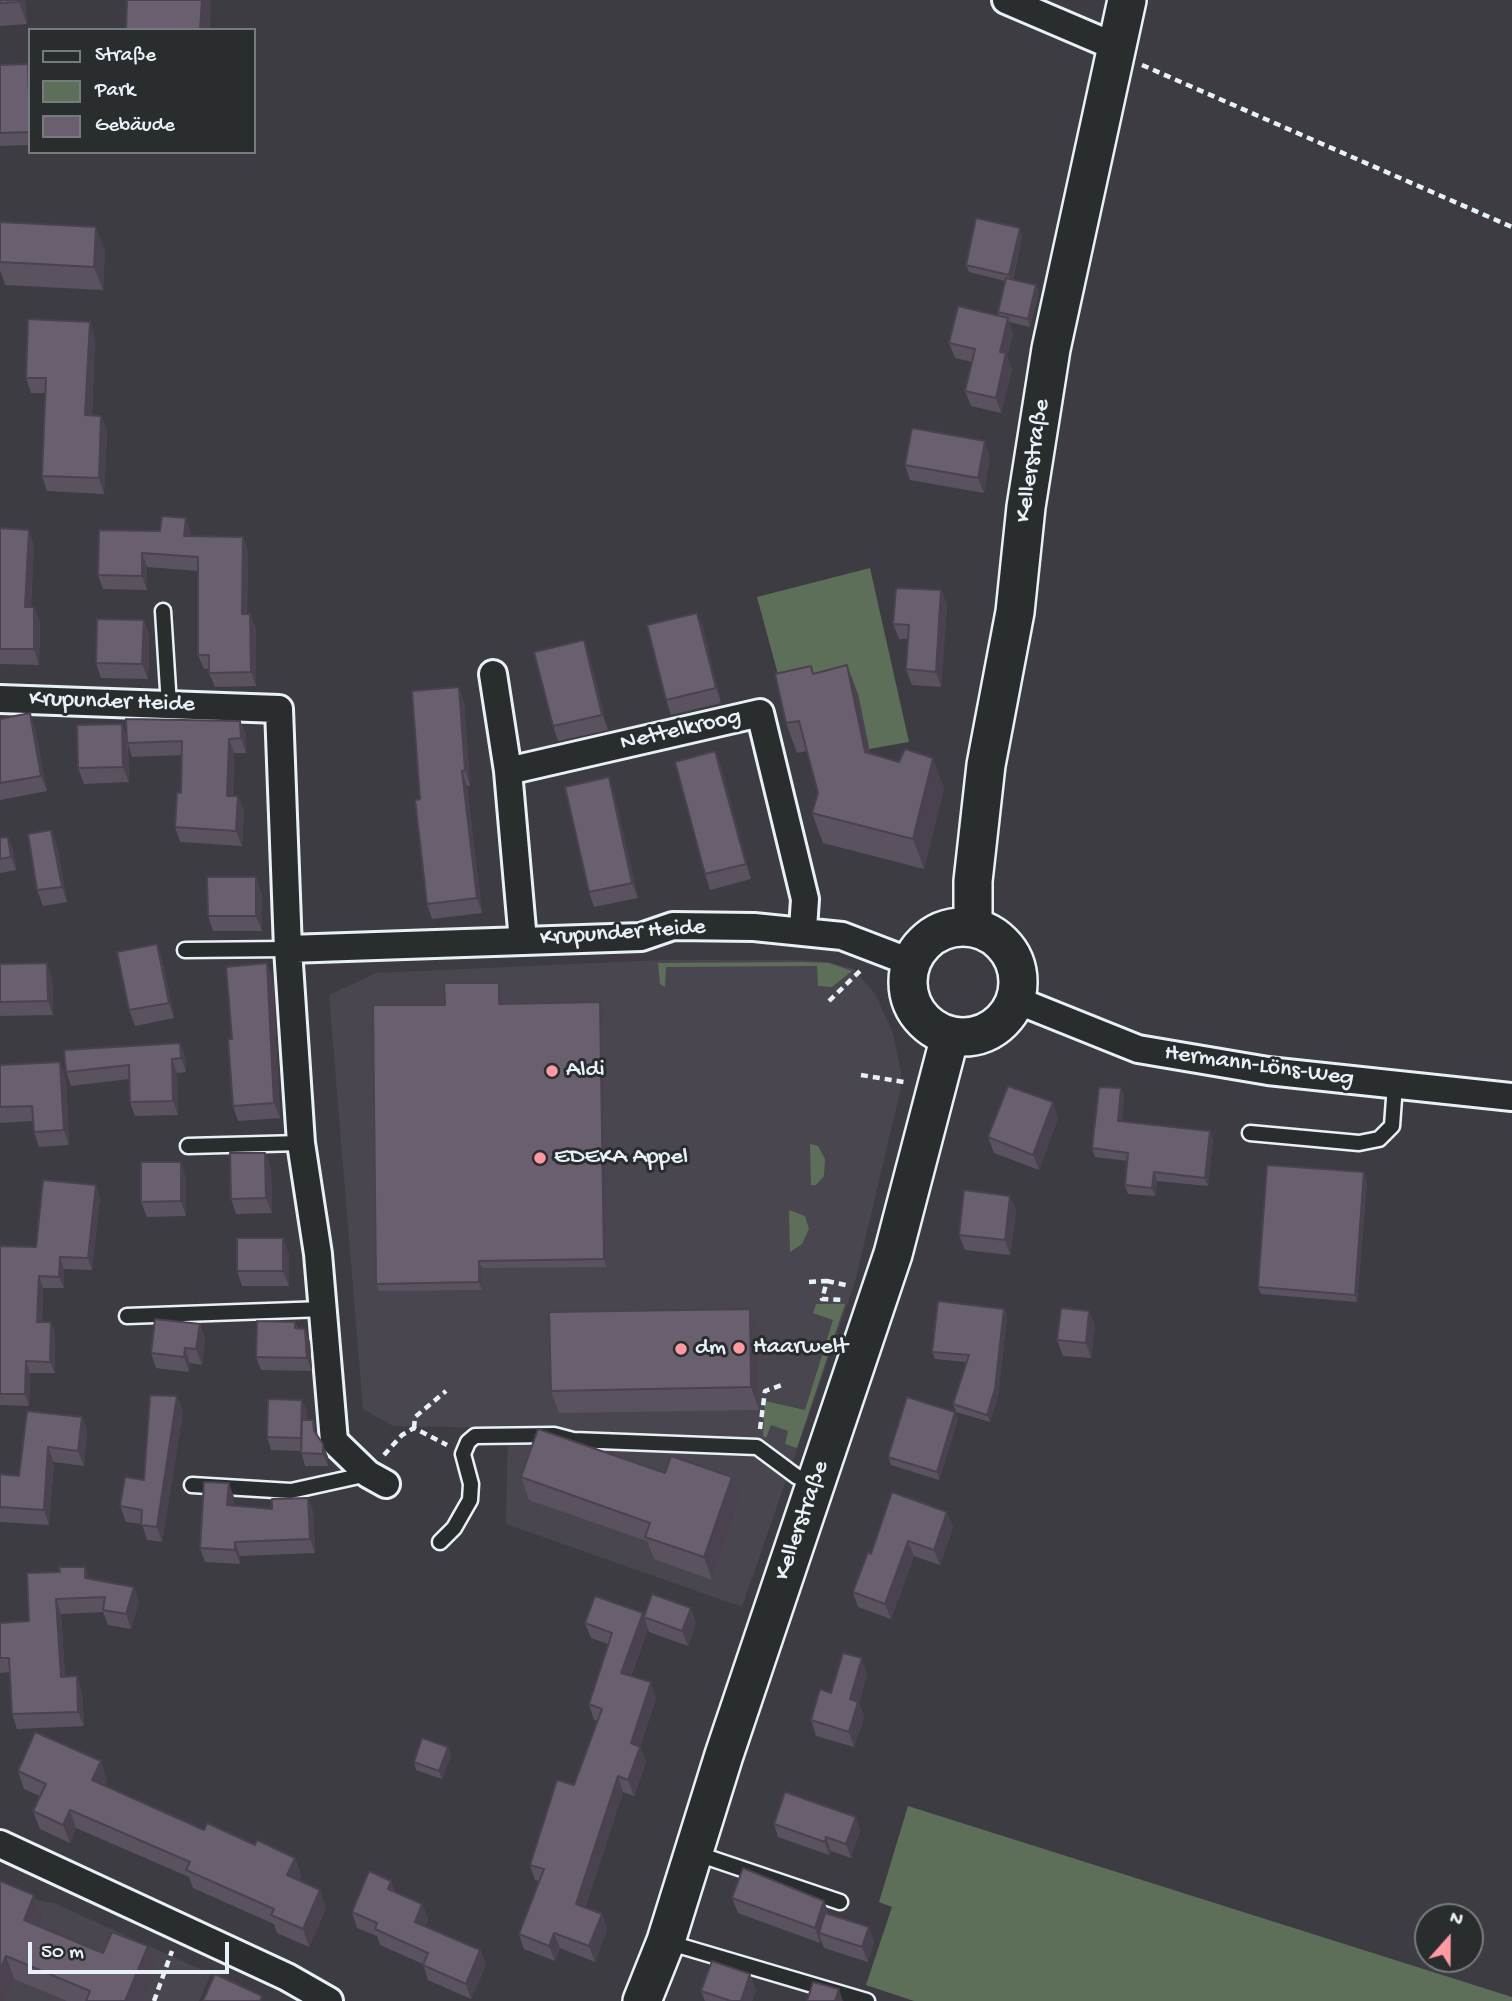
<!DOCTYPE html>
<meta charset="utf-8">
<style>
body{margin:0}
#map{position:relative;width:1512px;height:2001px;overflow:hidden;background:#3d3c42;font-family:"Gochi Hand",sans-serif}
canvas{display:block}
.legend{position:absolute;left:28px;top:28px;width:228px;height:126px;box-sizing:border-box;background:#2a2d2e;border:2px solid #767b7f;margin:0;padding:9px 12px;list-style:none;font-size:21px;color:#e8f1f8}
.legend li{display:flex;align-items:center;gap:14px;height:35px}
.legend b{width:35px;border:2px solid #767b7f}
.north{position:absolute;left:1414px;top:1903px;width:70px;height:70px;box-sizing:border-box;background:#2a2d2e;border:2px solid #767b7f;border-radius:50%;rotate:21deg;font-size:19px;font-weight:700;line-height:28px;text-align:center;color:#e8f1f8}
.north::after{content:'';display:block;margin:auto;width:24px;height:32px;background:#ff9aa2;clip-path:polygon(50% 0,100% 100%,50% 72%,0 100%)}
.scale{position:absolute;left:28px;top:1942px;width:201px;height:32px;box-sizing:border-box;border:4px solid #e8f1f8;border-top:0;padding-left:9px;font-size:21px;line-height:24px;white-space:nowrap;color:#e8f1f8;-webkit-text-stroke:5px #2a2d2e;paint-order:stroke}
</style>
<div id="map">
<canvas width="1512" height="2001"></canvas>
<ul class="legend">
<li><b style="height:9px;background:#2a2d2e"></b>Straße</li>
<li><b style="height:19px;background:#5d6f59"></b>Park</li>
<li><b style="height:19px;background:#695f6f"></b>Gebäude</li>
</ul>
<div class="north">N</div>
<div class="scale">50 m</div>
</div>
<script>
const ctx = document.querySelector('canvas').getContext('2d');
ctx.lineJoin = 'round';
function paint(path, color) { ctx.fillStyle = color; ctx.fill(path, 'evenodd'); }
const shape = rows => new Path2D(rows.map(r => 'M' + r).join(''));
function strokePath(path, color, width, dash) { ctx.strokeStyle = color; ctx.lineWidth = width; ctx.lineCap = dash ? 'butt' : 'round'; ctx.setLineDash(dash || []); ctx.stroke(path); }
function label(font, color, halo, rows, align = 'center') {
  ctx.font = font + ' "Gochi Hand",sans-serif'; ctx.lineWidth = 6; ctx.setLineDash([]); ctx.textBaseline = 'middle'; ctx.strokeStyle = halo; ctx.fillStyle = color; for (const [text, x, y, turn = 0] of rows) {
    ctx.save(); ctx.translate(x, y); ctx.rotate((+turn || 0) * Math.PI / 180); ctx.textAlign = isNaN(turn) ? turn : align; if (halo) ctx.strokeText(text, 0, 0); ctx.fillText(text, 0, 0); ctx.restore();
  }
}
const built = shape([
 [662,960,801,960,828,962,854,969,875,994,893,1033,901,1073,901,1088,855,1282,742,1607,506,1524,508,1428,393,1426,363,1409,329,995,376,973],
 [0,1892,10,1896,54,1903,211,1974,199,2001,0,2001]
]);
const green = shape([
 [870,568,909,742,869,749,858,695,786,704,757,597],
 [802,962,829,963,852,971,832,987,818,986,817,966,666,967,665,987,660,984,658,963],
 [810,1144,818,1146,825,1159,824,1176,816,1185,811,1185],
 [789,1210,805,1216,809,1229,802,1244,790,1252],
 [816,1304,845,1304,797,1448,785,1444,788,1431,771,1425,766,1438,763,1436,765,1401,805,1410,833,1320,813,1313],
 [908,1806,1512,1997,1512,2001,914,2001,866,1985,892,1907,879,1902]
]);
const path = shape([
 [1142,65,1512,227],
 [829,1001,861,970],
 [861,1075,904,1082],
 [827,1281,850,1286],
 [809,1282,827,1281,822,1299,844,1300],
 [414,1428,415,1417,446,1391],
 [760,1429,765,1391,782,1385],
 [384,1455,402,1435,414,1428,447,1445],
 [154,2001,172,1951]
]);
const service = shape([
 [163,611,169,705],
 [185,950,288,949],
 [1250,1133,1359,1143,1379,1139,1392,1126,1395,1085],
 [188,1146,301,1143],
 [127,1316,324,1309],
 [192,1485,291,1491,368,1474],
 [440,1542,454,1528,470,1500,471,1484,463,1454,468,1442,475,1436,554,1435,573,1440,757,1447,796,1476,815,1484],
 [695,1853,840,1902],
 [667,1942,867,2001]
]);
const minor = shape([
 [1006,0,1116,47],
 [493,674,508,771],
 [0,699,279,709,288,949,641,937,673,926,754,927,842,936,910,962],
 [523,941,508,771,760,713,805,899,803,929],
 [288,949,301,1143,318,1254,334,1441,368,1474,386,1484],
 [1016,1000,1138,1049,1268,1071,1512,1097],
 [0,1844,287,1977,329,2001]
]);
const secondary = shape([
 '908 982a55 55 0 1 1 110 0a55 55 0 1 1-110 0Z',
 [973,927,973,881,986,765,1015,612,1026,507,1051,349,1127,0],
 [642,2001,666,1941,724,1755,893,1254,950,1036]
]);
const wall = shape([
 [0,0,25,0,27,24,0,26],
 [28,64,30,68,30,145,0,146,0,65],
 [0,222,105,250,103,290,5,285,0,270],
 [1022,236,1013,280,1036,285,1039,293,1030,327,1009,322,1013,333,1007,357,1012,369,1001,413,971,406,965,391,972,362,955,358,949,343,999,316,998,312,1005,281,969,272,966,265],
 [95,337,92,416,101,416,107,431,104,494,47,491,42,476,45,393,31,393,26,378],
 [990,457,984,493,910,480,905,465],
 [0,528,34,545,31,607,34,607,40,622,39,665,0,664],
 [160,531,191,532,191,536,243,537,248,552,247,614,256,628,256,686,215,687,209,673,209,669,204,669,198,655,198,571,147,567,147,590,103,589,98,575],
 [941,590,947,605,941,687,912,685,906,669,908,639,899,639,893,624],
 [697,613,703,628,721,703,671,715,666,700],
 [144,620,149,636,148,679,101,678,96,663],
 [584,640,589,655,608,730,558,741,553,726],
 [811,666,814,674,858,694,870,754,944,788,924,869,823,843,812,813,818,793,807,751,797,753,786,723],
 [464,702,470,786,467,786,482,913,432,919,427,904],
 [0,719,35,729,47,791,0,800],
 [240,721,246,736,246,753,234,753,233,796,238,796,244,811,242,846,180,842,175,827,181,793,182,755,132,757,128,744,129,782,84,784,78,768,122,724,127,738],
 [715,751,721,767,751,879,710,890,705,874],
 [614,793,638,898,594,907,589,892],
 [51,830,57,845,67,902,43,906,37,890],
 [8,837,13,850,16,870,0,873,0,838],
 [262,893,262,931,213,931,208,916],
 [157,944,162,959,174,1018,135,1026,129,1010],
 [0,964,52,977,53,1015,0,1016],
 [273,978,280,1118,238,1121,233,1106,232,1039],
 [502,991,502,1004,603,1010,607,1267,482,1268,482,1290,379,1291,376,1284,445,1005],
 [180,1043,185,1057,186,1072,177,1073,178,1115,135,1116,130,1102,129,1079,71,1086,66,1072],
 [0,1065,66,1078,69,1145,39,1147,34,1132,33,1121,0,1123],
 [1121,1088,1124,1097,1122,1121,1210,1131,1213,1140,1208,1186,1157,1181,1155,1196,1128,1194,1125,1185,1128,1161,1095,1157,1092,1148],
 [1058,1118,1039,1170,994,1153,988,1137],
 [265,1153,271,1168,272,1213,236,1214,231,1199],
 [186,1178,186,1216,147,1217,141,1202],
 [1367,1180,1357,1302,1261,1294,1258,1287],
 [1010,1196,1016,1211,1010,1255,965,1250,959,1235],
 [100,1197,92,1270,64,1269,64,1288,43,1288,42,1322,51,1322,55,1334,55,1373,30,1373,29,1406,0,1405,0,1246,36,1247],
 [289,1254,289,1286,242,1286,237,1271],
 [1004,1309,1007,1316,998,1396,990,1422,956,1412,953,1404,966,1362,935,1359,932,1352],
 [1089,1311,1095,1326,1091,1358,1063,1356,1057,1340],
 [295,1322,298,1329,310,1342,312,1371,261,1370,256,1357],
 [200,1324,205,1340,202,1365,190,1363,189,1372,156,1368,151,1353],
 [758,1332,759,1410,559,1413,551,1391],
 [177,1396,183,1412,162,1542,147,1540,142,1524,126,1522,120,1506,144,1480],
 [302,1400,307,1412,307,1420,317,1433,318,1436,323,1444,328,1457,328,1466,305,1466,301,1451,271,1450,267,1437],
 [27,1411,82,1417,87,1432,84,1466,54,1462,49,1525,0,1522,0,1474,19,1476],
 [958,1419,939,1480,891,1465,888,1457],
 [521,1477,740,1500,712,1580,654,1559,647,1541,529,1500],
 [234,1497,233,1505,272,1509,308,1498,313,1512,315,1553,240,1556,240,1564,205,1562,200,1548],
 [947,1512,953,1527,940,1565,914,1556,891,1619,858,1607,853,1592,871,1554],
 [85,1567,89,1579,139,1601,131,1629,108,1625,103,1612,61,1614,65,1676,82,1691,84,1726,17,1729,12,1714,10,1672,0,1673,0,1623,29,1621,60,1572],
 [644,1616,696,1623,688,1646,649,1632,648,1629,631,1676,656,1698,640,1747,646,1762,634,1796,623,1792,585,1908,602,1914,607,1929,595,1962,560,1948,555,1961,524,1949,519,1934,539,1881,535,1880,530,1865,574,1785,598,1721,594,1720,589,1704,608,1644,591,1638,585,1623],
 [867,1674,859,1703,864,1717,854,1747,816,1736,811,1720,831,1693],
 [448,1747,451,1755,442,1779,416,1770,414,1762],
 [18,1771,107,1779,104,1786,204,1830,295,1858,301,1876,299,1881,326,1908,309,1947,277,1933,274,1924,193,1888,189,1877,76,1828,70,1843,40,1829,33,1811,40,1796,24,1789],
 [774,1824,860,1830,851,1858,831,1851,829,1855,778,1837],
 [0,1881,34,1895,43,1918,39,1926,103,1953,156,1969,143,2001,67,2001,14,1979,5,2001],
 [391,1881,395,1892,422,1904,428,1919,425,1926,480,1950,486,1965,471,1999,428,1980,423,1964,380,1945,377,1936,357,1928,352,1912],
 [732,1898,869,1927,874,1942,868,1962,824,1948,821,1940,820,1943,738,1913],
 [756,1989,752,2001,705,2001,701,1991]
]);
const shadedWall = shape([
 [18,0,25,0,27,24,19,2],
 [202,0,211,0,211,1,210,30,200,30],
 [28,64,30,68,30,132],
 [96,227,105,250,103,290,94,267],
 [1020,228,1022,236,1012,282,1009,275],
 [1036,285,1039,293,1030,327,1028,319],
 [1008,318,1013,333,1007,357,1012,369,1001,413,996,398,1000,352],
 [90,322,95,337,91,431,85,415],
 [101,416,107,431,104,494,99,478],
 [985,441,990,457,984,493,978,478],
 [186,518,191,532,190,550,184,536],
 [29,530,34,545,30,622,25,607],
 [243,537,248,552,247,628,242,614],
 [142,553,147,567,147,590,142,576],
 [941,590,947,605,941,687,936,672],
 [34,607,40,622,39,665,34,649],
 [697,613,703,628,721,703,716,688],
 [250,614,256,628,256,686,251,672],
 [144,620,149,636,148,679,142,664],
 [584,640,589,655,608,730,602,715],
 [847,665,858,694,876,782,865,752],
 [459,687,464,702,470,786,465,770],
 [30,713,35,729,47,791,41,776],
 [240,721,246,736,246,753,241,738],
 [122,724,127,739,129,782,123,767],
 [229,739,234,753,232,810,227,796],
 [715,751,721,767,751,879,746,864],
 [933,758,944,788,924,869,913,839],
 [462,771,467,786,482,913,477,898],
 [609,777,614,793,638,898,632,883],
 [238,796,244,811,242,846,236,831],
 [51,830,57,845,67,902,62,887],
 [8,837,13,850,16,870,11,857],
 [256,877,262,893,262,931,256,916],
 [157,944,162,959,174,1018,169,1003],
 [47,963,52,977,53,1015,48,1001],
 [267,963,273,978,280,1118,274,1103],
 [499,983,502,991,502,1011,499,1004],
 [600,1002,603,1010,607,1267,604,1259],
 [180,1043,185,1057,186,1072,181,1058],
 [172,1059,177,1073,178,1115,173,1101],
 [60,1062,66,1078,69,1145,64,1130],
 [1121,1088,1124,1097,1122,1129,1118,1121],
 [1053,1102,1058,1118,1039,1170,1033,1155],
 [1210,1131,1213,1140,1208,1186,1205,1178],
 [265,1153,271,1168,272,1213,266,1198],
 [181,1162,186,1178,186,1216,181,1201],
 [1154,1172,1157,1181,1155,1196,1152,1188],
 [1364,1172,1367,1180,1357,1302,1355,1295],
 [96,1185,100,1197,92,1270,88,1258],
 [1010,1196,1016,1211,1010,1255,1005,1240],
 [283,1238,289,1254,289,1286,283,1271],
 [60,1257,64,1269,64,1288,59,1277],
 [479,1261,482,1268,482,1290,479,1282],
 [39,1276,43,1288,41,1334,37,1322],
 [750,1309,758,1332,759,1410,751,1387],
 [1004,1309,1007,1316,998,1396,990,1422,987,1415],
 [1089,1311,1095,1326,1091,1358,1086,1343],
 [51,1322,55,1334,55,1373,50,1362],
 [200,1324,205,1340,202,1365,196,1349],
 [305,1329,310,1342,312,1371,307,1358],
 [185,1348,190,1363,189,1372,184,1357],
 [26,1361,30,1373,29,1406,25,1394],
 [177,1396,183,1412,162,1542,157,1527],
 [302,1400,307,1412,306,1451,301,1438],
 [955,1412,958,1419,939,1480,937,1472],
 [82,1417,87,1432,84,1466,78,1451],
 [323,1444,328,1457,328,1466,323,1454],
 [48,1447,54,1462,49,1525,44,1510],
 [732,1477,740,1500,712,1580,704,1557],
 [229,1483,234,1497,233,1519,227,1505],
 [308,1498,313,1512,315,1553,310,1539],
 [947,1512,953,1527,940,1565,934,1550],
 [908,1541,914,1556,891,1619,885,1604],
 [235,1542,240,1556,240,1564,235,1550],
 [85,1567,90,1581,85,1578],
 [134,1587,139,1601,131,1629,126,1614],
 [56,1599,61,1614,66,1691,61,1677],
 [691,1608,696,1623,688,1646,682,1631],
 [643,1613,648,1629,626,1688,621,1673],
 [862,1658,867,1674,859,1703,864,1717,854,1747,849,1732,850,1699],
 [77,1676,82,1691,84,1726,78,1712],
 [651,1682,656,1698,640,1747,646,1762,634,1796,628,1780,631,1743],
 [448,1747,451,1755,442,1779,439,1771],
 [101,1761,107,1779,99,1798,92,1780],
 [618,1776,623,1792,581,1919,576,1904],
 [70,1810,76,1828,70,1843,63,1825],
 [856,1817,860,1830,851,1858,846,1844],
 [826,1837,831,1851,829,1855,825,1842],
 [295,1858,301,1876,293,1893,287,1875],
 [391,1881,397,1896,388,1889],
 [320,1890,326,1908,309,1947,303,1929],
 [34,1895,43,1918,32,1943,24,1920],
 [824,1901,830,1916,819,1933,821,1940,820,1943,815,1928],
 [422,1904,428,1919,420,1937,415,1922],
 [602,1914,607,1929,595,1962,589,1946],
 [869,1927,874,1942,868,1962,862,1947],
 [554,1933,560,1948,555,1961,549,1946],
 [148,1946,156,1969,143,2001,125,2001],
 [480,1950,486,1965,471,1999,466,1984],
 [6,1956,14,1979,5,2001,0,2001,0,1970],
 [750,1974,756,1989,752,2001,741,2001],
 [839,1989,843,2001,835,2001]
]);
const building = shape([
 [0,0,18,0,19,2,0,3,0,0],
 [127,0,202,0,200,30,126,30,127,0],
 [28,64,30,132,0,133,0,65,28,64],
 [976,218,1020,228,1009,275,966,265,976,218],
 [0,222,96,227,94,267,0,262,0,222],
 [1006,278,1036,285,1028,319,998,312,1006,278],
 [958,306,1008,318,1000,352,1006,353,996,398,965,391,975,349,949,343,958,306],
 [28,319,90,322,85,415,101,416,99,478,42,476,46,378,26,378,28,319],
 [912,428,985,441,978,478,905,465,912,428],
 [162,516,186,518,184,536,243,537,242,614,250,614,251,672,209,673,209,655,198,655,198,557,142,553,142,576,98,575,99,530,160,531,162,516],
 [0,528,29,530,25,607,34,607,34,649,0,649,0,528],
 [896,588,941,590,936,672,906,669,909,625,893,624,896,588],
 [697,613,716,688,666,700,647,625,697,613],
 [97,619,144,620,142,664,96,663,97,619],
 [584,640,602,715,553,726,534,652,584,640],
 [847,665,865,752,899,762,905,749,933,758,913,839,812,813,818,793,799,721,786,723,775,674,811,666,813,674,847,665],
 [459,687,465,770,462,771,477,898,427,904,415,800,420,799,412,691,459,687],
 [30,713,41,776,0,783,0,719,30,713],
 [126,719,240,721,241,738,229,739,227,796,238,796,236,831,175,827,177,792,181,793,182,741,127,743,126,719],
 [122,724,123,767,78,768,77,725,122,724],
 [715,751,746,864,705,874,675,762,715,751],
 [609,777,632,883,589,892,565,787,609,777],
 [51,830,62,887,37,890,28,834,51,830],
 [8,837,11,857,0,859,0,838,8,837],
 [207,877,256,877,256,916,208,916,207,877],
 [157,944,169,1003,129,1010,117,952,157,944],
 [47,963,48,1001,0,1002,0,964,47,963],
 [267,963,274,1103,233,1106,228,1039,232,1039,226,967,267,963],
 [444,983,499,983,499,1004,600,1002,604,1259,479,1261,479,1282,376,1284,373,1005,445,1005,444,983],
 [180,1043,181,1058,172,1059,173,1101,130,1102,129,1065,66,1072,64,1050,180,1043],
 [60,1062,64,1130,34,1132,32,1106,0,1107,0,1065,60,1062],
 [1008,1086,1053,1102,1033,1155,988,1137,1008,1086],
 [1099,1087,1121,1088,1118,1121,1210,1131,1205,1178,1154,1172,1152,1188,1125,1185,1128,1153,1092,1148,1099,1087],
 [230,1153,265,1153,266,1198,231,1199,230,1153],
 [141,1162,181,1162,181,1201,141,1202,141,1162],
 [1267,1165,1364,1172,1355,1295,1258,1287,1267,1165],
 [43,1180,96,1185,88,1258,60,1257,59,1277,39,1276,37,1322,51,1322,50,1362,26,1361,25,1394,0,1394,0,1246,36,1247,43,1180],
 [964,1190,1010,1196,1005,1240,959,1235,964,1190],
 [237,1238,283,1238,283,1271,237,1271,237,1238],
 [938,1301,1004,1309,995,1389,987,1415,953,1404,969,1355,932,1352,938,1301],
 [1061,1308,1089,1311,1086,1343,1057,1340,1061,1308],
 [750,1309,751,1387,551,1391,549,1312,750,1309],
 [155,1319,200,1324,196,1349,185,1348,184,1357,151,1353,155,1319],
 [257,1321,295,1322,295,1328,305,1329,307,1358,256,1357,257,1321],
 [150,1395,177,1396,157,1527,141,1525,142,1510,120,1506,125,1477,144,1480,150,1395],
 [907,1397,955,1412,937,1472,888,1457,907,1397],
 [268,1399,302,1400,301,1438,267,1437,268,1399],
 [27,1411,82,1417,78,1451,48,1447,44,1510,0,1507,0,1474,19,1476,27,1411],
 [302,1420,313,1420,314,1431,323,1444,323,1454,301,1453,302,1420],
 [538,1429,665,1473,671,1456,732,1477,704,1557,645,1537,650,1523,521,1477,538,1429],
 [204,1482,229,1483,227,1505,272,1509,272,1499,308,1498,310,1539,235,1542,235,1550,200,1548,204,1482],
 [892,1492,947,1512,934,1550,908,1541,885,1604,853,1592,868,1552,871,1554,892,1492],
 [59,1567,85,1567,85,1578,134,1587,126,1614,103,1610,105,1597,56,1599,61,1677,77,1676,78,1712,12,1714,9,1658,0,1658,0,1623,29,1621,27,1573,60,1572,59,1567],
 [652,1594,691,1608,682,1631,644,1617,652,1594],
 [595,1596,643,1613,621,1673,651,1682,631,1743,640,1747,628,1780,618,1776,576,1904,602,1914,589,1946,554,1933,549,1946,519,1934,544,1869,530,1865,557,1780,574,1785,602,1709,589,1704,612,1633,585,1623,595,1596],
 [843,1653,862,1658,850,1699,858,1702,849,1732,811,1720,820,1689,831,1693,843,1653],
 [35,1732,101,1761,92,1780,204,1830,207,1823,255,1845,257,1840,295,1858,287,1875,320,1890,303,1929,271,1915,274,1909,186,1870,190,1862,70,1810,63,1825,33,1811,46,1784,18,1771,35,1732],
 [422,1738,448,1747,439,1771,414,1762,422,1738],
 [785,1792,856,1817,846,1844,826,1837,825,1842,774,1824,785,1792],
 [743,1868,824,1901,815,1928,732,1898,743,1868],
 [369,1871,391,1881,388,1889,422,1904,415,1922,480,1950,466,1984,423,1965,428,1953,375,1929,377,1923,352,1912,369,1871],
 [0,1881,34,1895,24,1920,103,1953,112,1932,148,1946,125,2001,86,2001,90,1991,6,1956,0,1970,0,1881],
 [825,1913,869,1927,862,1947,819,1933,825,1913],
 [712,1961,750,1974,741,2001,731,2001,701,1991,712,1961],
 [215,1974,262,1996,260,2001,203,2001,215,1974],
 [813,1982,839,1989,835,2001,807,2001,813,1982]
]);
const markers = [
 [552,1071,7,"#ff9aa2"],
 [540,1158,7,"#ff9aa2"],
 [739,1348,7,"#ff9aa2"],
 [681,1349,7,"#ff9aa2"]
];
const streetNames = [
 ["Kellerstraße",1034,461,-81],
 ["Krupunder Heide",112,703,2],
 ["Nettelkroog",681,731,-13],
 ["Krupunder Heide",623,934,-4],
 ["Hermann-Löns-Weg",1259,1067,8],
 ["Kellerstraße",803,1521,-71]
];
const poiNames = [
 ["Aldi",566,1071],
 ["EDEKA Appel",554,1158],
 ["Haarwelt",753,1348],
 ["dm",695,1349]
];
paint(built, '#4a4650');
paint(green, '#5d6f59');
strokePath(service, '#e8f1f8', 19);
strokePath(minor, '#e8f1f8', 32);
strokePath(secondary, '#e8f1f8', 42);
strokePath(path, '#e8f1f8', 4.5, [7, 5]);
strokePath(service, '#2a2d2e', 14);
strokePath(minor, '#2a2d2e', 26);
strokePath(secondary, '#2a2d2e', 37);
paint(wall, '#5a525f');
paint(shadedWall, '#4a424e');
paint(building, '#695f6f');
strokePath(building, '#4a424e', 2);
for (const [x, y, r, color] of markers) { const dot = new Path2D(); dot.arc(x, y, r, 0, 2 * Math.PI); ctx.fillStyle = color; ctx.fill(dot); strokePath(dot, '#2a2d2e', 2.5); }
label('24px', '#e8f1f8', '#2a2d2e', streetNames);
label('24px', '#e8f1f8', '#2a2d2e', poiNames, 'left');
</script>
